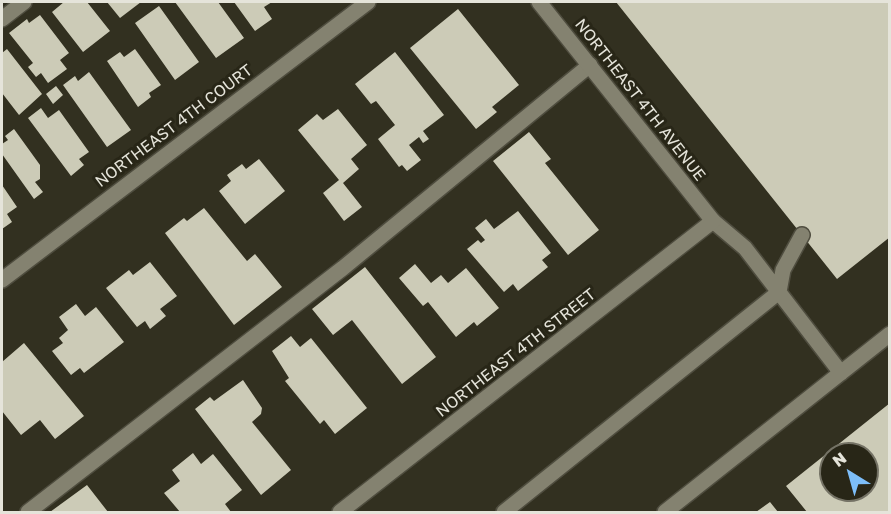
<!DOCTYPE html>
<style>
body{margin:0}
#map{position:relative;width:891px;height:514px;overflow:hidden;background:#323020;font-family:"Golos Text",sans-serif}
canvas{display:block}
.frame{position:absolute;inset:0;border:3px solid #e5e4da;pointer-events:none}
.north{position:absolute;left:819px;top:442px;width:60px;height:60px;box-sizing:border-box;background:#282617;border:2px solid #747265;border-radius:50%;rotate:323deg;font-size:16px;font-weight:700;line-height:24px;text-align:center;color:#e5e4da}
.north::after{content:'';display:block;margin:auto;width:21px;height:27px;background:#7dbef9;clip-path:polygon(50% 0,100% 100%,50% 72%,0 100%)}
</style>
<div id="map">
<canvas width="891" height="514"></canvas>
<div class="frame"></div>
<div class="north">N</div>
</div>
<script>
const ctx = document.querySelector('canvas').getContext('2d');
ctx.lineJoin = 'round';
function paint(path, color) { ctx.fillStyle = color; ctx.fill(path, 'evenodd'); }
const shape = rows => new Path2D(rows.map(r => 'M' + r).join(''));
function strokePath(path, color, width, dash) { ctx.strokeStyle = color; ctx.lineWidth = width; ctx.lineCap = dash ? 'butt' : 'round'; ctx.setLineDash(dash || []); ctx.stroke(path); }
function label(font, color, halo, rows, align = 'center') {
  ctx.font = font + ' "Golos Text",sans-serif'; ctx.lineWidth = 6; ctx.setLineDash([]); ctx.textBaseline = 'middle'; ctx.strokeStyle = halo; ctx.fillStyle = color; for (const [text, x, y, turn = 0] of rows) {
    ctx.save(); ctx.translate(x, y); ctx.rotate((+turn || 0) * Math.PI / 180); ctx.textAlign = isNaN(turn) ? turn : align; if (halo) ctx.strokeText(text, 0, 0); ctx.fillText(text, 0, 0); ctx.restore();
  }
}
const building = shape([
 [64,2,87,2,110,31,83,52,52,12],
 [107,2,141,2,120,18],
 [175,2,218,2,244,38,216,58],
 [234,2,272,2,264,7,272,19,255,31],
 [616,2,890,2,890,237,837,279],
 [159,6,199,62,175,80,135,23],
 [458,9,519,85,492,107,497,112,476,129,410,48],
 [40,15,69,53,60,60,67,69,48,83,41,73,36,77,28,67,33,63,9,33,27,19,29,23],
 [7,49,42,94,19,115,2,93,2,53],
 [135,49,161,85,149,93,151,97,138,107,107,61,120,52,124,57],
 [395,52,444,115,423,131,429,139,423,143,419,137,409,145,421,160,407,171,402,165,399,167,378,139,395,125,376,101,371,104,355,84],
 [89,72,131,130,107,147,63,85,75,76,78,81],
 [56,86,63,95,53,104,46,94],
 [41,108,48,118,59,110,89,152,79,159,84,165,71,176,28,118],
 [338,109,367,145,351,159,359,169,343,183,362,207,344,221,323,193,339,180,298,130,317,114,323,120],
 [14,129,40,165,40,179,35,182,43,192,34,199,2,154,2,144,8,140,5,136],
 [529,132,551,159,545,163,599,230,568,255,493,161],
 [259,159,285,191,245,224,219,191,231,181,227,175,242,164,246,169],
 [2,185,17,207,7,214,12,222,2,229],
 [204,208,247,261,255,254,282,287,234,325,165,233,184,218,187,221],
 [518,211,551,253,542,260,548,267,518,291,513,284,504,292,467,249,478,240,481,243,485,240,475,228,486,219,494,229],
 [150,262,177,296,160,309,166,316,150,329,145,321,137,327,106,288,129,270,133,275],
 [415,264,431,283,441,275,448,283,466,268,499,308,477,326,474,322,456,337,428,302,423,306,399,278],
 [365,267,436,357,402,384,352,320,333,335,312,309],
 [76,304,85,316,96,307,124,342,84,373,80,368,71,375,52,351,63,343,59,338,68,330,59,317],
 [291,336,300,347,311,338,367,408,335,434,324,420,320,424,285,381,289,378,272,351],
 [24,343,84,416,55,439,40,420,21,435,2,411,2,362],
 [243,380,262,408,261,414,252,422,291,470,261,495,195,409,210,397,214,401],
 [890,403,890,512,807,512,786,486],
 [831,454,867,454,867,490,831,490],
 [193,453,201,464,213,454,242,490,225,504,231,512,180,512,164,493,180,481,172,470],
 [87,485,108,512,50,512],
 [770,502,778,512,756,512]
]);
const lane = shape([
 [713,221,745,248,841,373],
 [28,512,343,268,590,65],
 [504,512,779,292,783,270,802,235],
 [665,512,890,334]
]);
const street = shape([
 [2,19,24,2],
 [2,280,368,2],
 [340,512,713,221,539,2]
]);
const streetNames = [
 ["NORTHEAST 4TH AVENUE",640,100,52],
 ["NORTHEAST 4TH COURT",174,126,-37],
 ["NORTHEAST 4TH STREET",516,353,-38]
];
paint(building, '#cccbb7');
strokePath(lane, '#4f4d3f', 18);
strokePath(street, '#4f4d3f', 18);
strokePath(lane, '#848270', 15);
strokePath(street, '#848270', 15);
label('16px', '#e5e4da', '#282617', streetNames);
</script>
